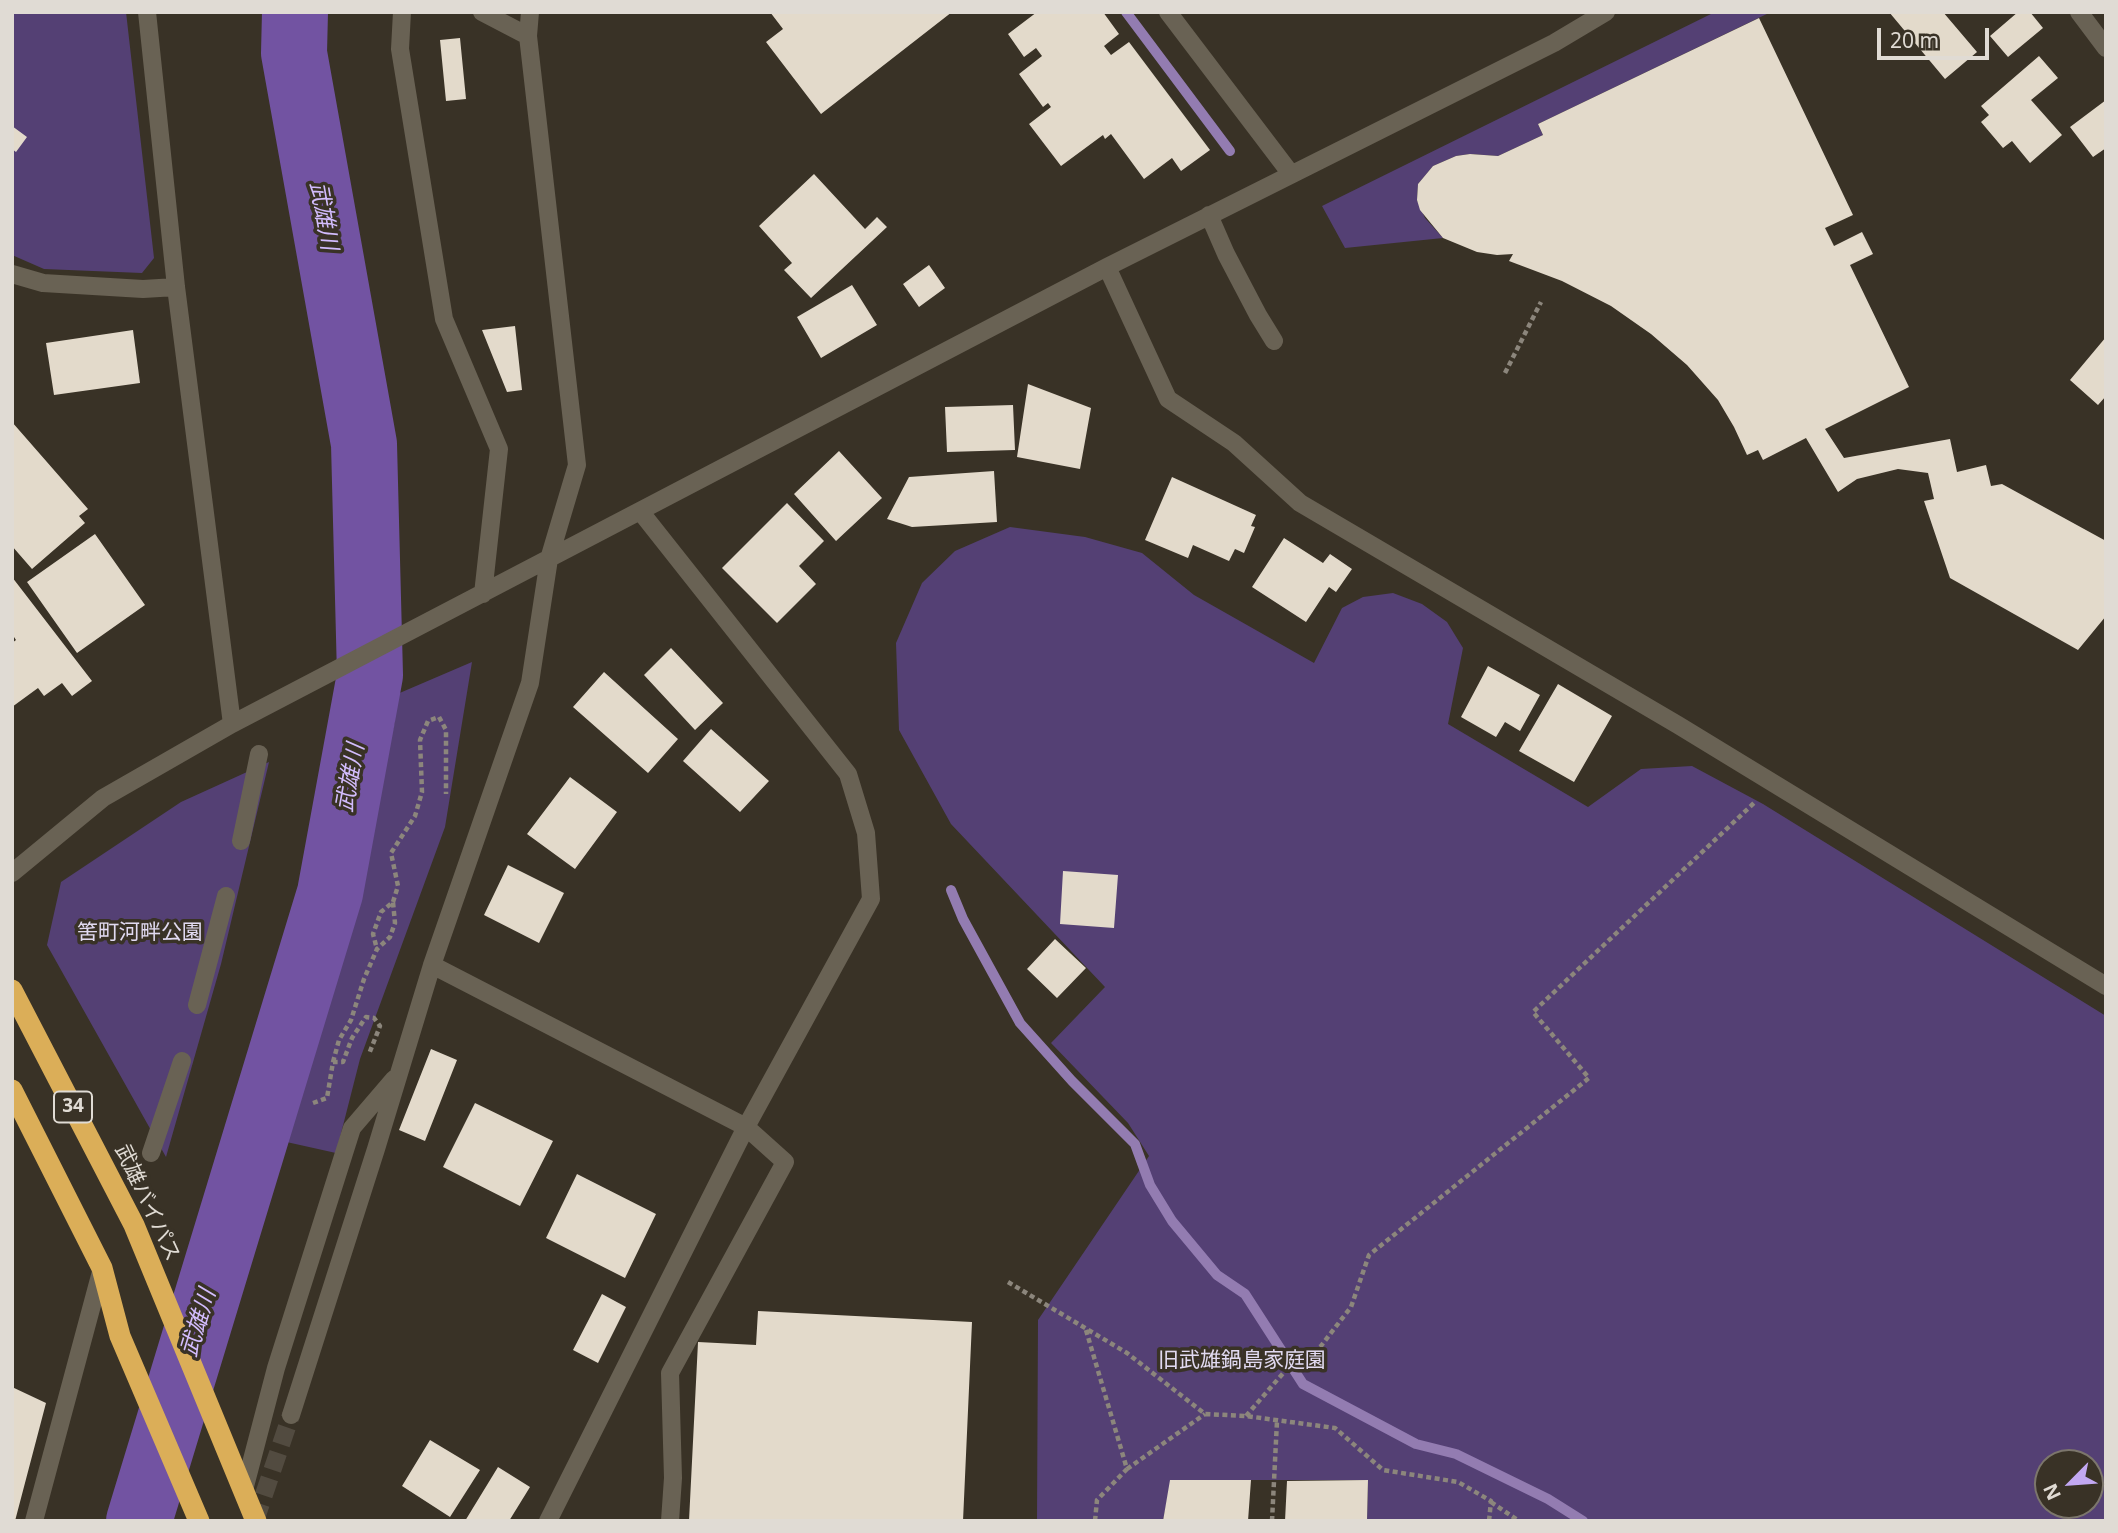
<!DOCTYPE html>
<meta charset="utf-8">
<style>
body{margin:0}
#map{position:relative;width:2118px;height:1533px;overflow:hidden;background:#393226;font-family:"Noto Sans",sans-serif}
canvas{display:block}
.frame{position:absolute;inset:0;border:14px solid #e0dbd4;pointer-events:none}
.north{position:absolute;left:2034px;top:1449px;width:70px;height:70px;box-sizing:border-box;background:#393226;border:2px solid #7c766c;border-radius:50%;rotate:245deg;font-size:19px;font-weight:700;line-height:28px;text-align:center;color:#e0dbd4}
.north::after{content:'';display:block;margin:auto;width:24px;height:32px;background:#c2a8f2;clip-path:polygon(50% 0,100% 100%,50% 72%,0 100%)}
.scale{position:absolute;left:1877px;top:28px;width:112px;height:32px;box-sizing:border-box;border:4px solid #e0dbd4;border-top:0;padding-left:9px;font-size:21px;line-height:24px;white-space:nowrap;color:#e0dbd4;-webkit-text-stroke:5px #393226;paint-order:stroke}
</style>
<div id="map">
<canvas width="2118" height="1533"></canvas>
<div class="frame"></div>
<div class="north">N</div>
<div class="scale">20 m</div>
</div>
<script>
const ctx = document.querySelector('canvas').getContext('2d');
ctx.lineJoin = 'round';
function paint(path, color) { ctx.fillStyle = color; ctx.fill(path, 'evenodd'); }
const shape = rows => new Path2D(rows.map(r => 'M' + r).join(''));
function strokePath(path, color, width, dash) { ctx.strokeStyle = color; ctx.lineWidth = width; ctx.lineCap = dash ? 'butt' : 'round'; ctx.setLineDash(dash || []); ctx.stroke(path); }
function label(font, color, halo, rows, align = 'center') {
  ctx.font = font + ' "Noto Sans","Noto Sans JP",sans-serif'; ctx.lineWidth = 7; ctx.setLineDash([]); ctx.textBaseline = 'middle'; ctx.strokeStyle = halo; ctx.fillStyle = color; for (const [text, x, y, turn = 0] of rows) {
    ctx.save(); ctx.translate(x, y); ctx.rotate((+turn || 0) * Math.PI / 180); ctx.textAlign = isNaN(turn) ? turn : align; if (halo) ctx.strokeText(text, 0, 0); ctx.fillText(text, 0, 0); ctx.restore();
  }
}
const green = shape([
 [12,12,126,12,154,258,142,273,44,269,12,255],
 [1715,12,1771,12,1538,124,1543,135,1498,156,1470,154,1456,156,1433,166,1418,184,1417,200,1425,218,1443,238,1345,248,1322,206],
 [1010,527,1085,537,1142,553,1194,595,1314,663,1342,608,1363,597,1393,593,1422,604,1447,622,1463,648,1448,724,1588,807,1641,769,1692,766,1763,804,2106,1016,2106,1521,1367,1521,1368,1480,1171,1480,1163,1521,1037,1521,1038,1320,1149,1156,1128,1123,1051,1043,1105,987,951,824,899,730,896,643,922,583,955,551],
 [2048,1463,2090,1463,2090,1505,2048,1505],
 [472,662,445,827,360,1059,336,1153,282,1141,349,911,395,721,395,695],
 [269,762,221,964,166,1157,47,945,61,882,181,802]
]);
const stream = shape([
 [1126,12,1230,151],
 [951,890,963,919,1020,1023,1072,1081,1135,1144,1150,1185,1172,1221,1217,1275,1245,1294,1303,1384,1416,1444,1456,1454,1548,1499,1583,1521]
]);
const river = shape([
 [139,1521,330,893,370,675,364,444,294,53,295,12]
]);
const building = shape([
 [770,12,952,12,821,114,766,42,783,29],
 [1037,12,1103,12,1119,34,1104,46,1111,55,1129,42,1210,150,1181,171,1172,158,1144,179,1111,134,1105,139,1103,135,1061,166,1029,124,1051,107,1048,103,1043,107,1019,74,1042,56,1036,48,1024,57,1008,34],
 [1889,12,1943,12,1977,52,1945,79],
 [2018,12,2030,12,2043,28,2008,57,1990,36],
 [1759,18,1853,215,1825,228,1834,246,1862,232,1873,254,1850,265,1909,387,1825,429,1844,458,1950,439,1957,472,1986,465,1991,486,2002,484,2106,541,2106,616,2078,650,1950,578,1924,501,1934,499,1928,473,1898,469,1857,479,1838,492,1806,438,1763,460,1758,450,1747,455,1734,427,1718,400,1687,365,1651,334,1611,306,1562,281,1509,261,1513,254,1497,255,1477,252,1443,238,1420,210,1417,200,1418,184,1433,166,1456,156,1470,154,1498,156,1543,135,1538,124],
 [460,38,466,99,446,101,440,40],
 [2039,56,2058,78,2031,100,2062,135,2030,163,2012,141,2003,148,1981,122,1989,115,1981,106],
 [2106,100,2106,148,2093,157,2070,127],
 [12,126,27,137,16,152,12,149],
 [814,174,865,229,877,217,887,227,811,298,784,270,792,263,759,226],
 [929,265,945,288,919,307,903,284],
 [852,285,877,325,821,358,797,317],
 [515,326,522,390,507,392,482,330],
 [133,330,140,383,54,395,46,343],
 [2106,337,2106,396,2098,405,2070,380],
 [1028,384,1091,408,1080,469,1017,457],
 [1013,405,1015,450,947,452,945,407],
 [12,422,88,509,79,516,85,523,32,569,12,546],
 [839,451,882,498,836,541,794,494],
 [994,471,997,522,912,527,887,519,909,477],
 [1172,477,1256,515,1251,526,1255,527,1244,553,1235,549,1229,561,1193,545,1188,558,1145,540],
 [787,503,824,541,799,566,816,584,777,623,722,568],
 [95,534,145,605,77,653,27,582],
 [1284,538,1323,563,1330,554,1352,569,1336,592,1329,587,1306,622,1252,587],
 [12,577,92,681,72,696,62,683,44,696,38,688,12,707,12,643,16,640,12,634],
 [671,648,723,703,695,730,644,675],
 [1488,666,1540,695,1520,731,1505,722,1496,737,1461,717],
 [604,672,678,739,648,773,573,707],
 [1558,684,1612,716,1574,782,1519,751],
 [711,729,769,781,740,812,683,761],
 [570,777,617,812,575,869,527,834],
 [508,865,564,893,539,943,484,915],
 [1063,871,1118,875,1114,928,1060,924],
 [1055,939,1086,968,1057,998,1027,969],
 [431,1049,457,1060,425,1141,399,1130],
 [475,1103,553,1141,520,1206,443,1167],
 [577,1174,656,1214,625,1278,546,1238],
 [602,1294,626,1307,598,1363,573,1350],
 [758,1311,972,1322,963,1521,689,1521,698,1342,756,1345],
 [12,1387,46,1403,15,1521,12,1521],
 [430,1440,480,1470,450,1517,402,1486],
 [498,1467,530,1487,509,1521,465,1521],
 [1170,1480,1251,1480,1248,1521,1163,1521],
 [1368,1480,1367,1521,1285,1521,1287,1481]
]);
const minorTunnel = shape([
 [255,1521,291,1415]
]);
const path = shape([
 [1505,373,1541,302],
 [393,902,398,886,391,853,415,816,422,792,420,740,428,721,439,717,446,730,446,794],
 [333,1062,339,1040,351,1020,364,979,377,949,390,937,395,923,393,902,381,912,373,934,377,949],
 [313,1103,327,1098,333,1062,343,1062,352,1038,366,1017,374,1018,380,1026,369,1054],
 [1008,1282,1127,1353,1205,1414,1246,1416,1335,1428,1383,1470,1458,1482,1491,1501,1489,1521],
 [1086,1330,1127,1469,1097,1500,1095,1521],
 [1246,1416,1285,1371,1296,1365,1321,1346,1351,1307,1369,1255,1589,1078,1533,1012,1754,803],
 [1127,1469,1205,1414],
 [1491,1502,1519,1521],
 [1272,1521,1277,1421]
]);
const minor = shape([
 [147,12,176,287,232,724],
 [402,12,400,49,444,319,499,449,483,594],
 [482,12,528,36],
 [1168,12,1291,174],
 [2079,12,2106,48],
 [1209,215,1226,254,1258,315,1274,341],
 [1107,267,1168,399,1234,443,1300,503,1678,725,2106,986],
 [12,274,43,283,143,289,176,287],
 [241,841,259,754],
 [12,873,103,798,232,724,1107,267,1554,43,1606,12],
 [432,965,746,1127,785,1162,670,1373,673,1478,670,1521],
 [197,1005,226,896],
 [151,1153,182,1061],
 [291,1415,376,1149,432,965,530,683,549,559,577,465,528,36,530,12],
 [244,1490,276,1368,352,1128,394,1079],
 [34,1521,102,1268],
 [548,1521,746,1127,871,899,866,833,848,774,640,511]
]);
const highway = shape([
 [12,990,134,1225,256,1521],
 [12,1090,102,1268,120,1336,199,1521]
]);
const shields = [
 [73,1107,38]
];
const shieldNames = [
 ["34",73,1107]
];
const parkNames = [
 ["筈町河畔公園",140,933],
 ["旧武雄鍋島家庭園",1242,1361]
];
const streetNames = [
 ["武雄バイパス",147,1203,65]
];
const waterNames = [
 ["武雄川",323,216,80],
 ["武雄川",351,778,-80],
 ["武雄川",199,1323,-73]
];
paint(green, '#544074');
strokePath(stream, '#937cb1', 10);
strokePath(river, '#7253a2', 66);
paint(building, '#e3dacb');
strokePath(minorTunnel, '#524b40', 18, [18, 9]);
strokePath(path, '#8c867c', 4.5, [5, 3.5]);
strokePath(minor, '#696254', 18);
strokePath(highway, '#dbae58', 21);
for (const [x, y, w] of shields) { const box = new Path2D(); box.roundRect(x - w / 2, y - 15.5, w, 31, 5); ctx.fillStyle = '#393226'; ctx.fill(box); strokePath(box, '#e0dbd4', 2); }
label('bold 19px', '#e0dbd4', null, shieldNames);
label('21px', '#e1daf1', '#393226', parkNames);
label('21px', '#e0dbd4', '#393226', streetNames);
label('italic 23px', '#d2bcfd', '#393226', waterNames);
</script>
